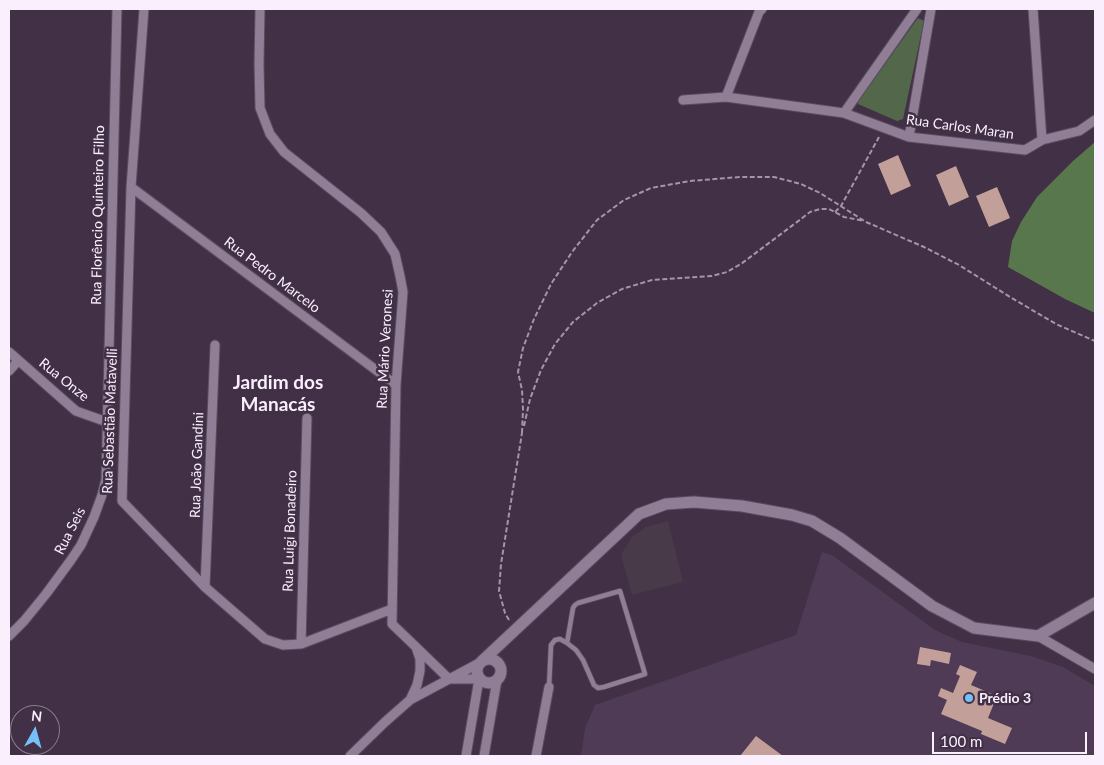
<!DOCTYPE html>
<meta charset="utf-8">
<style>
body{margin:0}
#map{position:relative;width:1104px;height:765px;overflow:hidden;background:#413046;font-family:Lato,sans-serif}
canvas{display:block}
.frame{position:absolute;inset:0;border:10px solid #faeffd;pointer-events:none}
.north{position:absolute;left:10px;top:705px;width:50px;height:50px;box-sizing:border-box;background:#413046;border:1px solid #8b7c8f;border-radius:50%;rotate:7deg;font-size:14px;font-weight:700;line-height:20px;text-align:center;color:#faeffd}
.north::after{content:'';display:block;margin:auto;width:18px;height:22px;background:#75c0f6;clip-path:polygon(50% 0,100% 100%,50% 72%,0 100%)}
.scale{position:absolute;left:932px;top:732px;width:155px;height:22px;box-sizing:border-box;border:2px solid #faeffd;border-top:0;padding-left:6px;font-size:15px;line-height:18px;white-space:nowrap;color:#faeffd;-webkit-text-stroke:4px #413046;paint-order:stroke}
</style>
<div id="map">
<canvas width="1104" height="765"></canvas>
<div class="frame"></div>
<div class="north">N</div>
<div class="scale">100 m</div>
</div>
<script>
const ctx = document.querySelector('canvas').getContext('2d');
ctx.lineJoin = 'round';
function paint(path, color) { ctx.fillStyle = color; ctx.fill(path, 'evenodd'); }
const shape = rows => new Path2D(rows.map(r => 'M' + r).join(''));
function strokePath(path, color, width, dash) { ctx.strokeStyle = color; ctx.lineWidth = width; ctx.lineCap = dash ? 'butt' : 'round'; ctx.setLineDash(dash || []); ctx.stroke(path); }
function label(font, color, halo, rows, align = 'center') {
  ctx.font = font + ' Lato,sans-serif'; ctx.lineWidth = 5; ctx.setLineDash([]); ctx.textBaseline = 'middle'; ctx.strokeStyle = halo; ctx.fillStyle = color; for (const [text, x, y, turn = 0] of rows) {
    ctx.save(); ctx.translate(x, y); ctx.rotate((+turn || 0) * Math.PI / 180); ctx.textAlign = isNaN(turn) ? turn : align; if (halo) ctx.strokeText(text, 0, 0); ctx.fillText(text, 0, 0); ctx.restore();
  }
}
const built = shape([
 [822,552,832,555,935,630,962,642,1031,656,1063,667,1095,686,1095,756,581,756,585,728,595,705,796,635]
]);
const medical = shape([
 [668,521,683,582,632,595,621,554,633,536,646,527]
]);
const green = shape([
 [918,18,924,21,903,119,897,121,858,104,859,100]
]);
const forest = shape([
 [1095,142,1095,313,1065,299,1008,267,1012,241,1021,222,1037,197,1073,161]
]);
const building = shape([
 [898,155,911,186,891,195,878,164],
 [956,166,969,197,949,206,936,175],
 [997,187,1010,218,989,227,976,196],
 [920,647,951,653,949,664,931,660,930,666,917,664],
 [960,665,977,672,971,685,997,696,988,718,1012,728,1005,744,981,734,982,731,941,714,947,700,938,696,941,688,953,693,960,676,956,674],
 [756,736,783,756,740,756]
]);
const path = shape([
 [835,212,841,206,879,137],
 [524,426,530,399,541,370,555,344,573,322,597,303,622,289,652,280,712,276,727,272,741,264,801,219,810,212,820,209,829,209,844,217,864,221],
 [522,433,523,409,522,390,518,372,523,348,534,319,551,284,572,252,597,220,624,200,651,188,690,181,740,177,774,177,801,184,820,193,866,222,924,247,959,265,1010,297,1056,324,1095,341],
 [509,620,505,613,499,591,501,564,522,433]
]);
const service = shape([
 [620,591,645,674,604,687,598,688,594,685,583,660,576,650,567,643,573,608,575,605,578,603,620,591],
 [549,687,551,645,555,640,560,639,567,643]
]);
const minor = shape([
 [144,9,131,187,122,501,205,587,265,639,283,645,301,644,392,609],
 [260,9,259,64,260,108,270,134,284,152,361,213,381,232,395,254,400,276,403,292,396,385,392,624,416,647],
 [1033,9,1042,140],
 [726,97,759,12,762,9],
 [683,100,726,97,844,113,909,137,1025,150,1042,140,1079,131,1095,120],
 [844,113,917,9],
 [909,137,931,9],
 [131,187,396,385],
 [9,352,76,411,107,422],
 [9,371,18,361],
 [205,587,215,345],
 [9,636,24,621,46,594,71,560,81,545,94,517,102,495,106,479,117,9],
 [1038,636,1095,669],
 [301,644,307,418],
 [410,700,417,685,420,671,420,659,416,647,449,679,479,679,466,756],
 [350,756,385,722,410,700,481,662],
 [484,756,497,680],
 [536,756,549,687]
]);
const tertiary = shape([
 '477 671a12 12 0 1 1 24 0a12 12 0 1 1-24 0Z',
 [481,662,639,514,666,504,694,502,742,506,792,515,812,521,840,538,932,606,974,628,1038,636,1095,603]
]);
const markers = [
 [969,698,5,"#75c0f6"]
];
const streetNames = [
 ["Rua Carlos Maran",960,127,8],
 ["Rua Florêncio Quinteiro Filho",98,215,-89],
 ["Rua Pedro Marcelo",272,275,37],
 ["Rua Mário Veronesi",385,349,-87],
 ["Rua Onze",64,380,39],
 ["Rua Sebastião Matavelli",110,421,-88],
 ["Rua João Gandini",197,465,-88],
 ["Rua Seis",70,531,-63],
 ["Rua Luigi Bonadeiro",290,531,-88]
];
const poiNames = [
 ["Prédio 3",979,698]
];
const districtNames = [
 ["Jardim dos",278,383],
 ["Manacás",278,405]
];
paint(built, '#4f3b55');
paint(medical, '#483a49');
paint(green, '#53684b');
paint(forest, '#59774c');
paint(building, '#c39f9a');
strokePath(service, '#5a4c5e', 6);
strokePath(minor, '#5a4c5e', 11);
strokePath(tertiary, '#5a4c5e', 13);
strokePath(path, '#a396a7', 2, [5, 2.5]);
strokePath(service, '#907d96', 4.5);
strokePath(minor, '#907d96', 9);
strokePath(tertiary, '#907d96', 11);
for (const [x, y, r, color] of markers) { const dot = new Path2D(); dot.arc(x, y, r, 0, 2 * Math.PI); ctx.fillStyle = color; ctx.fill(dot); strokePath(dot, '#413046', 2); }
label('14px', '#faeffd', '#413046', streetNames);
label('bold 14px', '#faeffd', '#413046', poiNames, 'left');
label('bold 19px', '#faeffd', '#413046', districtNames);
</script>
